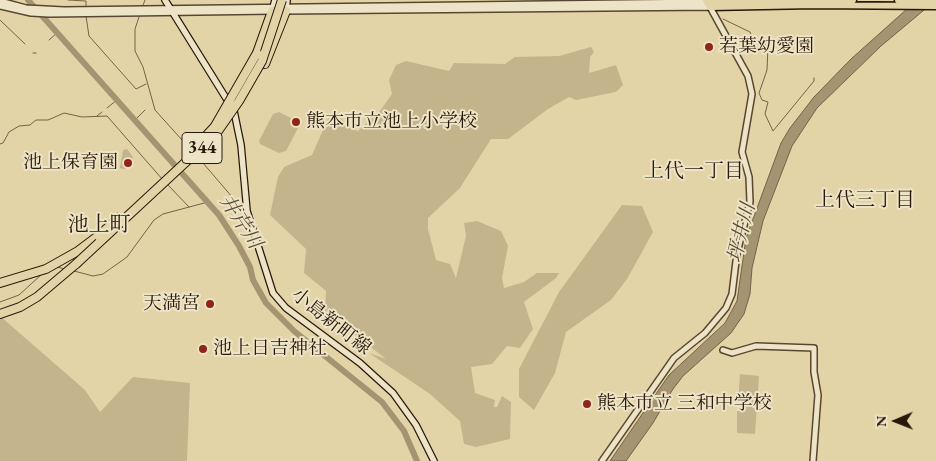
<!DOCTYPE html>
<meta charset="utf-8">
<style>
body{margin:0}
#map{position:relative;width:936px;height:461px;overflow:hidden;background:#e3d4a7;font-family:"EB Garamond",serif}
canvas{display:block}
.north{position:absolute;left:871px;top:396px;width:50px;height:50px;-webkit-text-stroke:4px #ede3c6;paint-order:stroke;rotate:269deg;font-size:14px;font-weight:700;line-height:20px;text-align:center;color:#291809}
.north::after{content:'';display:block;margin:auto;width:18px;height:22px;background:#291809;clip-path:polygon(50% 0,100% 100%,50% 72%,0 100%)}
</style>
<div id="map">
<canvas width="936" height="461"></canvas>
<div class="north">N</div>
</div>
<script>
const ctx = document.querySelector('canvas').getContext('2d');
ctx.lineJoin = 'round';
function paint(path, color) { ctx.fillStyle = color; ctx.fill(path, 'evenodd'); }
const shape = rows => new Path2D(rows.map(r => 'M' + r).join(''));
function strokePath(path, color, width, dash) { ctx.strokeStyle = color; ctx.lineWidth = width; ctx.lineCap = dash ? 'butt' : 'round'; ctx.setLineDash(dash || []); ctx.stroke(path); }
function label(font, color, halo, rows, align = 'center') {
  ctx.font = font + ' "EB Garamond","Noto Serif JP",serif'; ctx.lineWidth = 4; ctx.setLineDash([]); ctx.textBaseline = 'middle'; ctx.strokeStyle = halo; ctx.fillStyle = color; for (const [text, x, y, turn = 0] of rows) {
    ctx.save(); ctx.translate(x, y); ctx.rotate((+turn || 0) * Math.PI / 180); ctx.textAlign = isNaN(turn) ? turn : align; if (halo) ctx.strokeText(text, 0, 0); ctx.fillText(text, 0, 0); ctx.restore();
  }
}
const green = shape([
 [591,47,594,52,590,57,589,73,616,65,623,85,616,92,576,100,569,97,548,109,508,139,491,139,460,188,428,218,428,229,436,260,450,264,456,278,466,236,464,223,477,221,501,231,508,246,502,278,504,288,524,282,537,273,559,273,556,278,524,302,533,329,520,348,507,346,492,364,471,367,475,393,495,400,494,407,497,407,502,396,511,402,510,439,476,447,464,444,460,421,430,394,369,353,386,359,325,311,326,291,304,273,306,249,270,215,278,177,284,167,312,155,330,114,337,113,349,128,358,131,380,111,392,94,389,80,396,65,406,61,449,71,454,63,505,64,515,57,559,56],
 [279,112,299,122,298,128,286,151,279,153,260,144,259,141,273,114],
 [127,149,133,157,131,167,124,169,120,168,123,150],
 [622,205,642,206,653,232,627,279,611,300,566,332,555,373,534,410,519,397,519,369,559,292],
 [0,316,85,390,100,412,133,377,190,383,187,461,0,461],
 [740,374,759,376,755,434,737,433,737,411,743,411,745,403,738,401]
]);
const water = shape([
 [917,0,936,0,881,46,817,108,792,146,763,221,752,268,750,294,744,314,731,333,683,376,673,389,653,423,626,461,610,461,669,375,725,323,737,301,746,238,781,143,790,128,814,97,851,59,917,0]
]);
const stream = shape([
 [68,0,86,1,86,7],
 [142,8,145,0],
 [140,14,135,29,135,51,143,67,155,110,191,150],
 [86,16,89,36,136,89,146,84],
 [723,19,750,32,752,37,763,42,768,47,767,70,759,93,762,100,768,102,765,114,773,131,814,81,814,78],
 [0,20,25,44],
 [49,40,57,33],
 [33,53,36,53],
 [107,108,118,99],
 [97,116,102,112],
 [136,119,145,110],
 [0,144,3,143,9,132,19,126,30,125,36,120,48,120,64,113,82,117,107,116,163,180],
 [197,156,245,212],
 [168,185,189,207],
 [57,267,65,269],
 [74,271,93,276,103,274,127,257,154,220,163,214,208,202],
 [0,302,19,295,42,274]
]);
const river = shape([
 [28,0,219,215,239,246,250,267,253,280,266,303,294,331,382,402,404,431,417,461]
]);
const tertiary = shape([
 [0,1,26,8,64,10,707,2],
 [0,6,31,13,49,14,274,11],
 [285,11,710,7,748,76,752,94,742,152,749,177,750,202,737,253,732,294,726,308,705,333,674,358,602,461],
 [723,350,732,353,756,346,814,348,814,372,818,395,813,461]
]);
const secondary = shape([
 [165,0,234,111,241,145,247,211,273,293,286,308,360,363,393,393,416,425,434,461],
 [272,11,275,0],
 [286,11,287,0]
]);
const primary = shape([
 [706,0,710,7,815,5,936,6],
 [898,0,936,1],
 [707,2,853,0]
]);
const motorway = shape([
 [257,53,272,11],
 [265,64,286,11],
 [0,283,46,269,78,251,98,236],
 [0,314,20,307,37,297,76,264]
]);
const motorwayBridge = shape([
 [215,126,257,53],
 [194,149,218,123],
 [98,236,121,216],
 [76,264,216,134,239,101,262,61,282,0]
]);
const markers = [
 [709,47,5,"#8f2418"],
 [296,122,5,"#8f2418"],
 [128,163,5,"#8f2418"],
 [210,304,5,"#8f2418"],
 [203,349,5,"#8f2418"],
 [587,404,5,"#8f2418"]
];
const shields = [
 [202,148,40]
];
const shieldNames = [
 ["344",202,148]
];
const poiNames = [
 ["若葉幼愛園",719,47],
 ["熊本市立池上小学校",306,122],
 ["池上保育園",118,163,"right"],
 ["天満宮",200,304,"right"],
 ["池上日吉神社",213,349],
 ["熊本市立 三和中学校",597,404]
];
const streetNames = [
 ["小島新町線",331,322,38]
];
const neighbourhoodNames = [
 ["上代一丁目",694,172],
 ["上代三丁目",865,201]
];
const waterNames = [
 ["井芹川",240,222,57],
 ["坪井川",742,233,-76]
];
const quarterNames = [
 ["池上町",99,225]
];
paint(green, '#c3b48c');
paint(water, '#a49471');
strokePath(water, '#736247', 1);
strokePath(stream, '#736247', 1);
strokePath(river, '#a49471', 6);
strokePath(tertiary, '#584730', 8);
strokePath(secondary, '#291809', 8);
strokePath(primary, '#291809', 9);
strokePath(motorway, '#291809', 10);
strokePath(tertiary, '#ede3c6', 5);
strokePath(secondary, '#ede3c6', 5.5);
strokePath(primary, '#e3d4a7', 6);
strokePath(motorway, '#e3d4a7', 8);
strokePath(motorwayBridge, '#291809', 10, []);
strokePath(motorwayBridge, '#e3d4a7', 8);
for (const [x, y, r, color] of markers) { const dot = new Path2D(); dot.arc(x, y, r, 0, 2 * Math.PI); ctx.fillStyle = color; ctx.fill(dot); strokePath(dot, '#ede3c6', 2); }
for (const [x, y, w] of shields) { const box = new Path2D(); box.roundRect(x - w / 2, y - 15.5, w, 31, 4); ctx.fillStyle = '#ede3c6'; ctx.fill(box); strokePath(box, '#291809', 1); }
label('bold 18px', '#291809', null, shieldNames);
label('19px', '#291809', '#ede3c6', poiNames, 'left');
label('19px', '#291809', '#ede3c6', streetNames);
label('20px', '#291809', '#ede3c6', neighbourhoodNames);
label('italic 20px', '#5a4a33', '#ede3c6', waterNames);
label('21px', '#291809', '#ede3c6', quarterNames);
</script>
